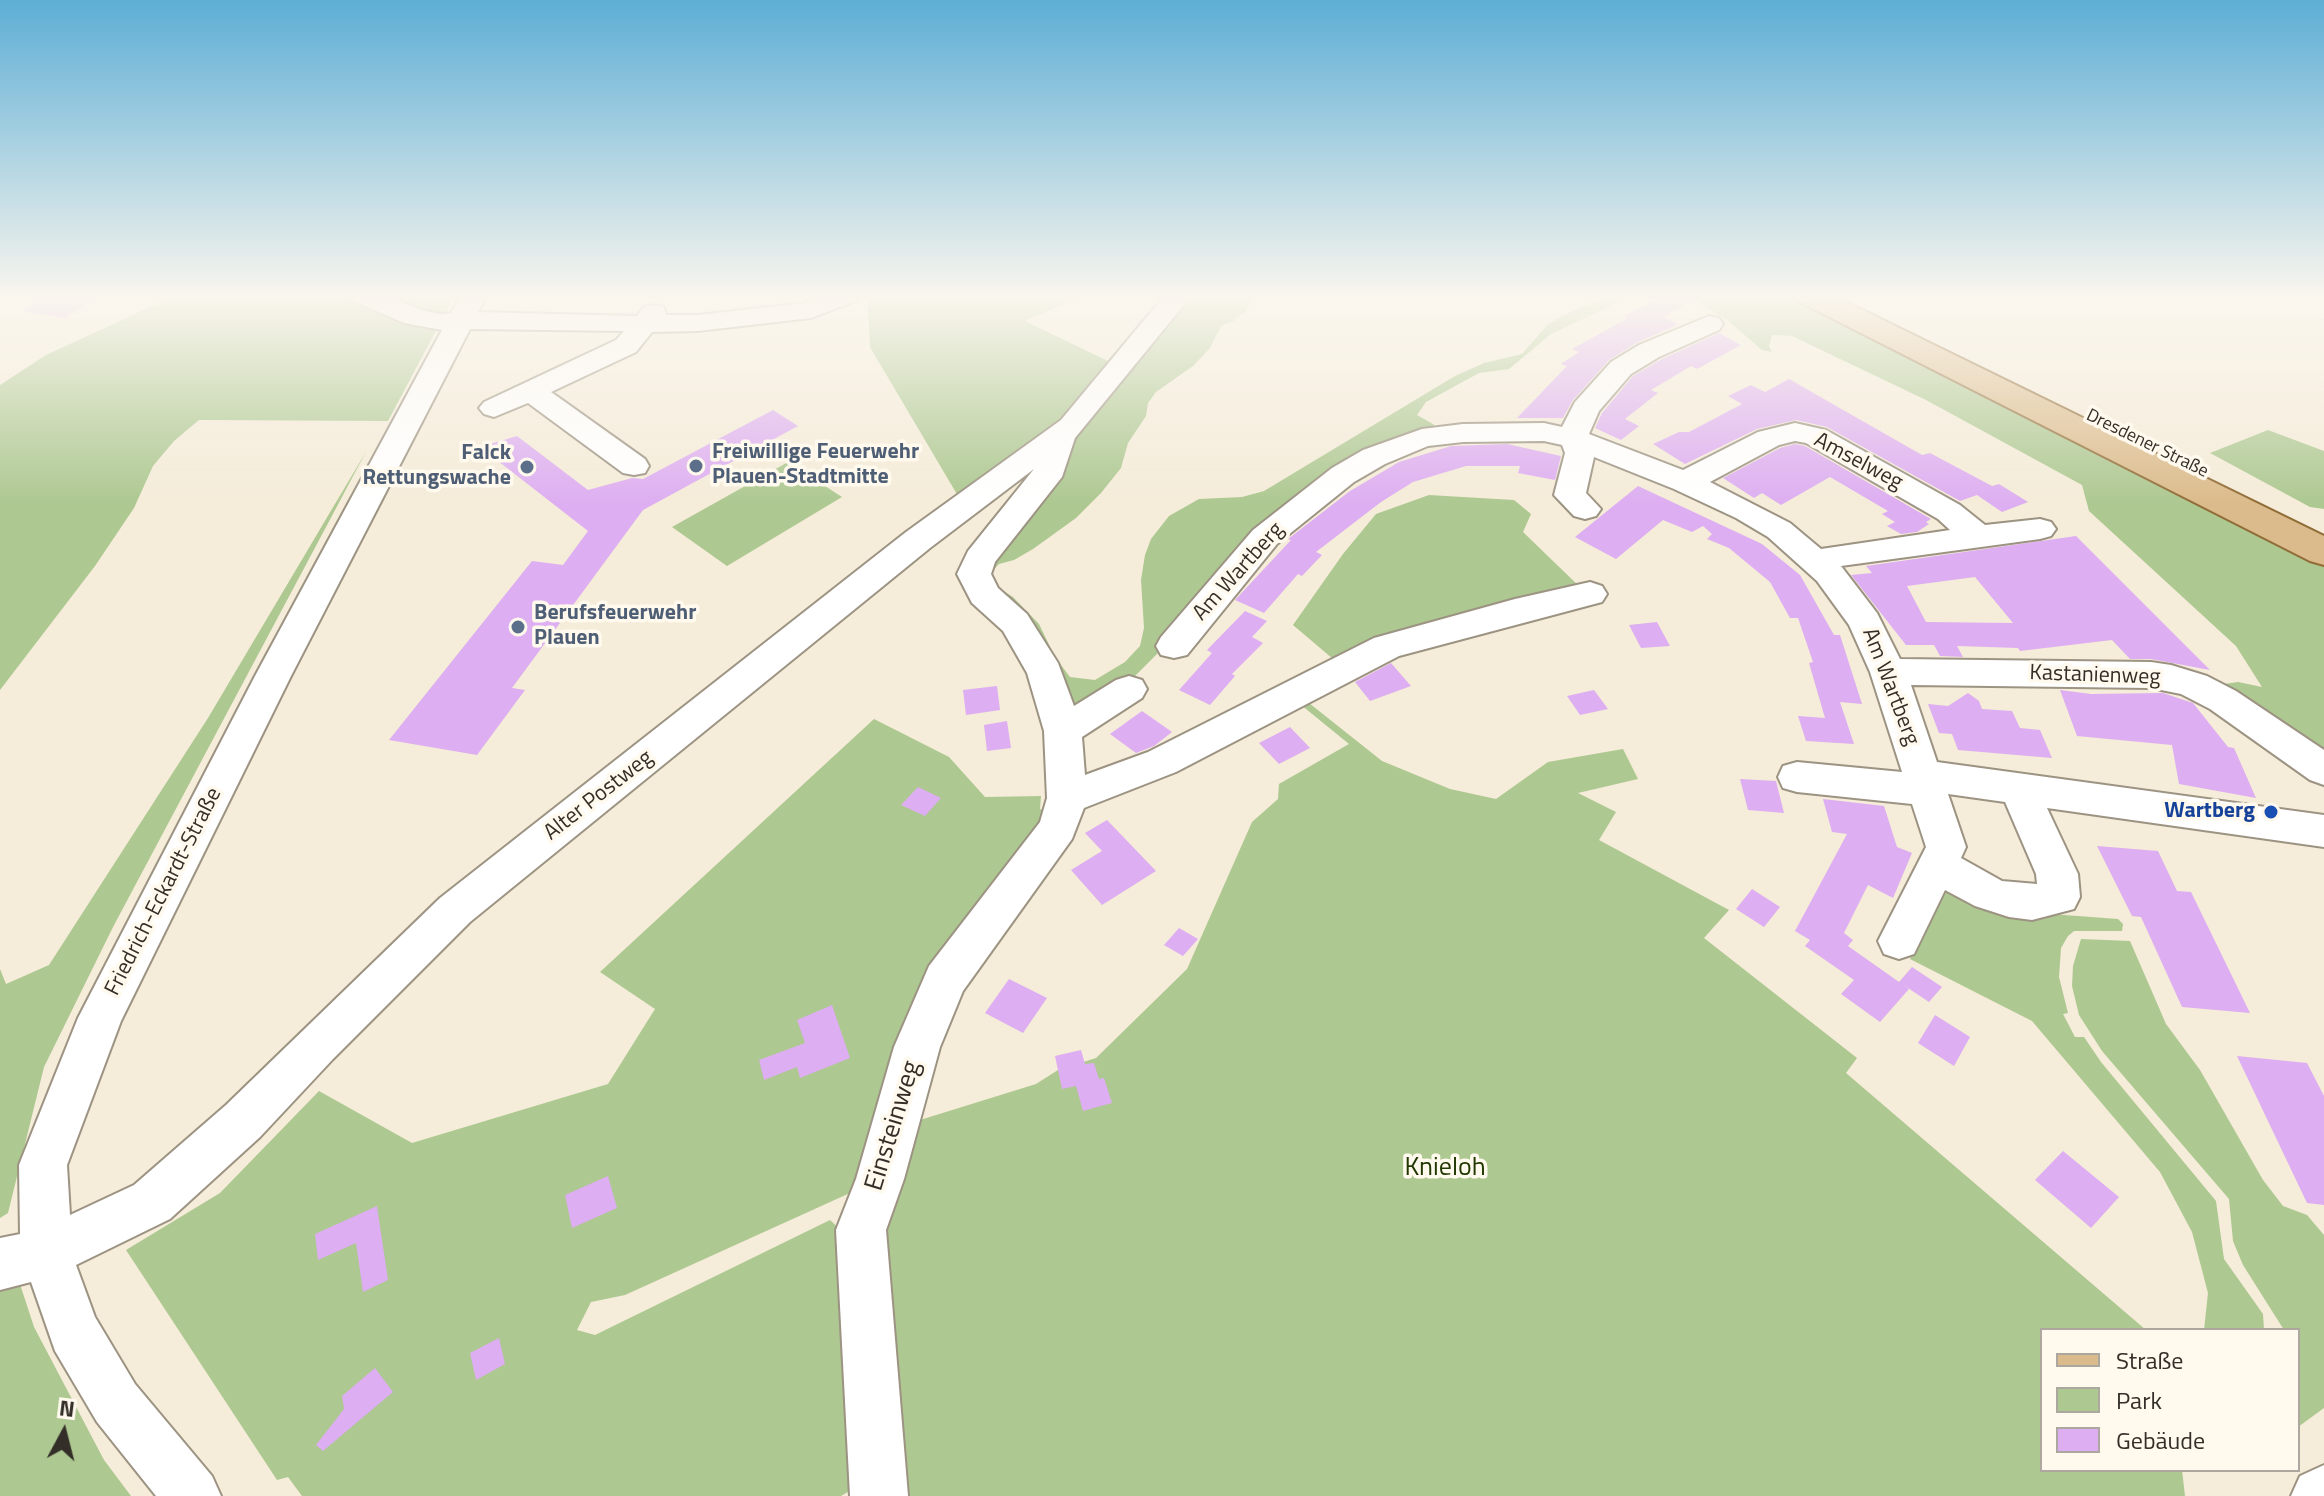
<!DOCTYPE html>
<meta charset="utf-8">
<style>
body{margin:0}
#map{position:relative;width:2324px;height:1496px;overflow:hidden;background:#f5ecd9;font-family:"Titillium Web",sans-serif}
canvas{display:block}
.legend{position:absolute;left:2040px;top:1328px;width:260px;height:144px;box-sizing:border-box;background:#fff9ee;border:2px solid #ada89f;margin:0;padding:10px 14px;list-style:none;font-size:24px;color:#332f28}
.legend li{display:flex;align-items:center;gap:16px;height:40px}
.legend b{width:40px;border:2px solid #ada89f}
.north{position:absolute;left:24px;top:1392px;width:80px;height:80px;-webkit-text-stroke:6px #fff9ee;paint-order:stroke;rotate:7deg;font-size:22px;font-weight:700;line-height:32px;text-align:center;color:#332f28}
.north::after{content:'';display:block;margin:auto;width:28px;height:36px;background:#332f28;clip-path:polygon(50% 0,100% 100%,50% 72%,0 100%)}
</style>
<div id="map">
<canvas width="2324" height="1496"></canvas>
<ul class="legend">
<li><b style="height:10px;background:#dbbb8b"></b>Straße</li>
<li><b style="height:22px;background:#adc891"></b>Park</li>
<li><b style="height:22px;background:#ddaef1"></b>Gebäude</li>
</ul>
<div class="north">N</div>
</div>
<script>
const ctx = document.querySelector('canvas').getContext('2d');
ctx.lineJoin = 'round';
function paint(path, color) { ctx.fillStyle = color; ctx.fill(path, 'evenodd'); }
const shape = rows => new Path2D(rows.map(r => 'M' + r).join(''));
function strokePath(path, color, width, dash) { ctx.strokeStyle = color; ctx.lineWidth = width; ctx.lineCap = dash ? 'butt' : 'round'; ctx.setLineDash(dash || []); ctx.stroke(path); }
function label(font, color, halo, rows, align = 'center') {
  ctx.font = font + ' "Titillium Web",sans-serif'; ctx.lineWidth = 7; ctx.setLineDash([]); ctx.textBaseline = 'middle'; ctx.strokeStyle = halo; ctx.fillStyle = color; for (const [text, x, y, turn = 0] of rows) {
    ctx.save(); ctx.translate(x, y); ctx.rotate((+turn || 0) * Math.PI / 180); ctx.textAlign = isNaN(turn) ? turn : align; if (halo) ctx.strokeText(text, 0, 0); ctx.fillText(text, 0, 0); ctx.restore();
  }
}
const green = shape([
 [176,295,455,295,388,421,199,420,174,441,153,466,134,508,95,566,0,690,0,385,46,355],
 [867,295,1085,295,1025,321,1108,361,1052,429,958,496,870,347],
 [1185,295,1256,295,1245,312,1234,321,1221,326,1210,348,1193,366,1156,392,1148,403,1146,416,1128,443,1121,468,1101,493,1076,518,1033,549,1014,560,999,564,989,574,991,583,1013,597,1039,624,1055,657,1070,677,1095,680,1125,662,1140,646,1144,628,1141,580,1145,555,1151,539,1169,516,1199,499,1242,497,1264,491,1455,376,1484,363,1522,354,1547,325,1560,317,1609,295,1621,295,1617,297,1621,301,1551,334,1509,369,1479,373,1426,402,1417,415,1433,424,1438,431,1430,429,1402,435,1406,439,1362,460,1284,514,1231,563,1168,643,1125,686,1070,723,1063,690,1044,652,1004,599,990,587,983,576,985,564,1059,470,1069,434,1110,388],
 [1686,295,1786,295,2324,565,2324,755,2224,692,2224,684,2238,682,2262,687,2236,646,2089,511,2082,485,1926,400,1792,336,1772,335,1769,346,1772,352,1762,350,1727,320],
 [2268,430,2324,451,2324,509,2310,507,2210,453],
 [367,450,113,927,44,1067,8,1213,0,1218,0,969,6,984,49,965,208,718],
 [788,462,842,497,727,566,672,527],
 [1429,495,1514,500,1531,514,1523,532,1584,591,1339,664,1293,625,1343,554,1376,514],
 [1295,700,1309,703,1382,761,1450,789,1496,799,1548,762,1623,749,1638,779,1578,793,1616,812,1599,840,1729,910,1704,938,1857,1058,1846,1073,2146,1330,2042,1330,2042,1470,2182,1470,2185,1496,892,1496,870,1245,904,1125,1036,1084,1058,1070,1096,1058,1187,969,1252,822,1278,799,1279,784,1349,744],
 [874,719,949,757,985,797,1041,796,1040,809,1047,811,1035,838,915,996,861,1188,625,1295,591,1302,577,1330,595,1335,830,1220,846,1235,858,1486,841,1496,302,1496,288,1477,277,1480,126,1250,220,1193,319,1091,412,1143,608,1084,655,1009,600,972],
 [1946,882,2037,913,2118,919,2123,924,2122,931,2074,931,2068,936,2061,948,2059,977,2068,1013,2063,1014,2075,1037,2084,1037,2101,1062,2216,1201,2224,1259,2263,1314,2264,1330,2204,1330,2208,1293,2192,1232,2160,1172,2032,1021,1910,959],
 [2081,939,2130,941,2166,1024,2200,1070,2263,1180,2283,1206,2307,1215,2324,1235,2324,1408,2298,1427,2298,1330,2284,1330,2243,1265,2233,1241,2229,1199,2102,1051,2079,1015,2072,986,2073,966],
 [17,1275,34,1327,104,1460,131,1496,0,1496,0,1276]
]);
const building = shape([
 [48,295,99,295,65,318,22,311],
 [1666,295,1699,295,1664,317,1678,325,1638,342,1609,360,1573,400,1563,418,1517,418,1567,366,1561,364,1579,352,1572,349,1628,318,1624,316],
 [1719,333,1741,345,1697,369,1691,366,1651,390,1658,393,1625,419,1639,426,1621,440,1595,428,1602,413,1633,376,1660,360],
 [1789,379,1922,455,1930,453,1992,486,1999,484,2028,502,2002,512,1977,495,1960,501,1827,427,1796,420,1757,429,1685,464,1653,444,1679,432,1689,432,1742,404,1728,396,1751,385,1765,392],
 [773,410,798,426,643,510,512,688,525,690,477,755,389,740,532,561,563,565,588,531,480,447,517,436,588,490,632,478,643,479],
 [1507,444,1561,456,1555,480,1518,473,1520,466,1466,466,1413,482,1381,502,1316,552,1322,555,1302,576,1298,574,1264,613,1235,600,1291,540,1288,539,1350,491,1399,462,1451,446],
 [1795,444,1805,446,1931,519,1926,522,1929,524,1917,532,1901,534,1887,526,1895,522,1882,514,1888,511,1830,477,1781,505,1762,493,1754,498,1723,478,1780,448],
 [1638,486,1762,544,1800,575,1834,635,1840,635,1862,704,1840,702,1854,744,1806,741,1798,716,1825,718,1809,663,1813,662,1798,618,1790,618,1770,582,1729,548,1707,539,1712,534,1703,526,1692,532,1663,520,1616,559,1575,537],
 [2076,536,2210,670,2151,659,2130,659,2112,640,2020,651,2018,648,1957,646,1963,657,1940,656,1934,645,1906,645,1851,575,1872,573,1866,566],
 [1975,577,2013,623,1926,622,1907,586],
 [1245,611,1267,621,1252,637,1263,643,1232,674,1235,676,1210,705,1179,690,1212,653,1207,650],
 [1657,622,1670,646,1641,648,1629,625],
 [1391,663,1411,686,1370,701,1355,682],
 [997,686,1000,710,966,715,963,690],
 [1594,690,1608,709,1580,715,1567,696],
 [2060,690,2091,694,2163,693,2193,703,2228,747,2234,748,2256,798,2179,784,2172,745,2077,736],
 [1968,693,1979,701,1982,709,2012,711,2020,728,2040,730,2052,758,1958,750,1952,734,1939,733,1928,704,1948,706],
 [1142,711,1172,732,1154,746,1136,753,1110,734],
 [1007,721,1011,748,987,751,984,725],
 [1290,727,1310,748,1279,764,1259,743],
 [1740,779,1776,781,1784,813,1748,810],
 [918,787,941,798,925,816,901,805],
 [1823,799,1884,806,1897,847,1912,853,1893,898,1868,885,1844,933,1853,940,1848,946,1909,989,1880,1022,1841,994,1854,980,1805,946,1810,940,1795,931,1847,834,1832,832],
 [1107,820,1156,871,1102,905,1071,870,1102,851,1085,833],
 [2097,846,2158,851,2177,891,2191,892,2250,1013,2182,1007,2141,917,2132,916],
 [1752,889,1780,907,1764,927,1736,909],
 [1179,928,1198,939,1183,956,1164,945],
 [1912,967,1942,987,1929,1002,1899,982],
 [1009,979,1047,998,1023,1033,985,1013],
 [832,1005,850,1058,800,1078,797,1067,764,1080,759,1060,805,1043,797,1020],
 [1935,1015,1970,1037,1954,1066,1918,1043],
 [1081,1050,1085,1064,1094,1063,1099,1079,1104,1078,1112,1103,1083,1111,1076,1086,1062,1089,1055,1056],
 [2237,1056,2307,1063,2324,1096,2324,1205,2307,1203],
 [2063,1151,2119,1197,2091,1228,2035,1180],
 [608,1176,617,1208,572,1228,565,1195],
 [377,1206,388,1280,363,1292,356,1243,318,1260,315,1234],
 [499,1338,505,1364,476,1380,470,1353],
 [375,1368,393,1392,323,1451,316,1445,344,1409,342,1396]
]);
const minor = shape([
 [350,295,385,295,421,310,440,314,451,313,461,295,487,295,478,312,637,316,644,307,654,305,664,307,666,315,698,315,805,303,825,295,860,295,856,301,811,318,698,331,652,332,636,352,551,392,645,459,649,466,645,473,634,475,623,473,528,403,494,417,484,414,479,408,484,402,616,340,624,331,470,329,291,676,121,1021,67,1165,70,1215,134,1185,226,1105,440,898,906,532,1061,420,1165,295,1192,295,1075,438,1062,477,995,562,991,574,998,588,1027,614,1058,663,1074,706,1116,680,1129,676,1142,680,1147,689,1142,698,1082,737,1085,775,1148,752,1374,638,1515,599,1590,582,1602,586,1607,594,1602,602,1399,656,1176,772,1084,808,1072,839,963,991,940,1047,904,1179,886,1230,908,1496,850,1496,836,1230,856,1179,894,1047,929,966,1040,822,1047,798,1044,731,1027,673,1003,631,972,603,957,574,968,551,1034,469,930,548,470,922,333,1059,260,1137,170,1219,76,1265,95,1317,135,1384,212,1476,221,1496,156,1496,97,1422,55,1351,31,1282,0,1290,0,1238,20,1234,19,1165,78,1018,255,676,442,330,404,323,354,301,350,295],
 [1709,316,1719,318,1723,324,1719,330,1659,357,1631,374,1599,411,1589,434,1683,470,1758,432,1795,423,1826,430,1960,505,1985,525,2040,519,2051,522,2056,529,2051,536,2040,539,1841,566,1877,613,1900,659,2151,662,2171,665,2207,676,2236,691,2324,750,2324,785,2310,780,2210,709,2181,694,2151,688,1911,685,1937,762,2324,815,2324,847,2047,808,2078,874,2080,897,2074,909,2032,920,2009,917,1975,906,1945,890,1914,954,1899,959,1884,954,1878,941,1926,847,1912,804,1797,792,1783,788,1778,777,1783,766,1797,762,1902,772,1870,672,1849,625,1817,581,1768,537,1736,518,1674,489,1594,457,1586,493,1601,509,1596,516,1585,519,1574,516,1554,495,1565,453,1562,445,1544,441,1463,442,1428,446,1385,464,1354,482,1277,544,1187,655,1174,658,1161,655,1156,646,1161,637,1253,530,1332,468,1363,450,1422,429,1463,424,1544,423,1562,427,1575,402,1611,362,1639,345,1709,316],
 [1795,441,1806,443,1938,519,1950,530,1821,549,1790,523,1710,482,1779,445,1795,441],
 [1948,794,2005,802,2036,874,2037,884,2002,881,1961,858,1966,847,1948,794],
 [2324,1465,2324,1496,2291,1496,2300,1476,2324,1465]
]);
const major = shape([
 [1794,295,1832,295,2324,536,2324,565,2310,561,1798,301,1794,295]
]);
const markers = [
 [696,466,8,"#5c6f8a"],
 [527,467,8,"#5c6f8a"],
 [518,627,8,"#5c6f8a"],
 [2271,812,8,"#1a4fb4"]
];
const farStreetnames = [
 ["Dresdener Straße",2147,444,26]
];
const serviceNames = [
 ["Freiwillige Feuerwehr",712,453],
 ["Plauen-Stadtmitte",712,478],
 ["Falck",511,454,"right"],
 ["Rettungswache",511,479,"right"],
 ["Berufsfeuerwehr",534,614],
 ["Plauen",534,639]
];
const streetNames = [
 ["Amselweg",1858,462,28],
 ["Am Wartberg",1239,572,-48],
 ["Kastanienweg",2095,676,2],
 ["Am Wartberg",1890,687,69],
 ["Alter Postweg",599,796,-38],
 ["Friedrich-Eckardt-Straße",164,892,-63]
];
const transitNames = [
 ["Wartberg",2255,812]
];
const nearStreetnames = [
 ["Einsteinweg",894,1126,-73]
];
const nearParknames = [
 ["Knieloh",1445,1169]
];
paint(green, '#adc891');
paint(building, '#ddaef1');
strokePath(minor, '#9c9382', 4);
strokePath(major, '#916c36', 4);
paint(minor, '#fff');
paint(major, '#dbbb8b');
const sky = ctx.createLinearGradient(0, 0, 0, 504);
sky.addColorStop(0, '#5daed5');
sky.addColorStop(0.59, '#faf6ee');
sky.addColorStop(1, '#faf6ee00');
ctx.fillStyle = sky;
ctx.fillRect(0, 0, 2324, 504);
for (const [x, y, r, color] of markers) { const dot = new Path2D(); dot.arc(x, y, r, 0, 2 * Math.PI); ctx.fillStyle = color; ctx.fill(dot); strokePath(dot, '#fff9ee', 3); }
label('18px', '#332f28', '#fff9ee', farStreetnames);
label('bold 22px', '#4e5e75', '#fff9ee', serviceNames, 'left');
label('22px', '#332f28', '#fff9ee', streetNames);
label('bold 22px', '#164399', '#fff9ee', transitNames, 'right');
label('26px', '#332f28', '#fff9ee', nearStreetnames);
label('26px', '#223802', '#fff9ee', nearParknames);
</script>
